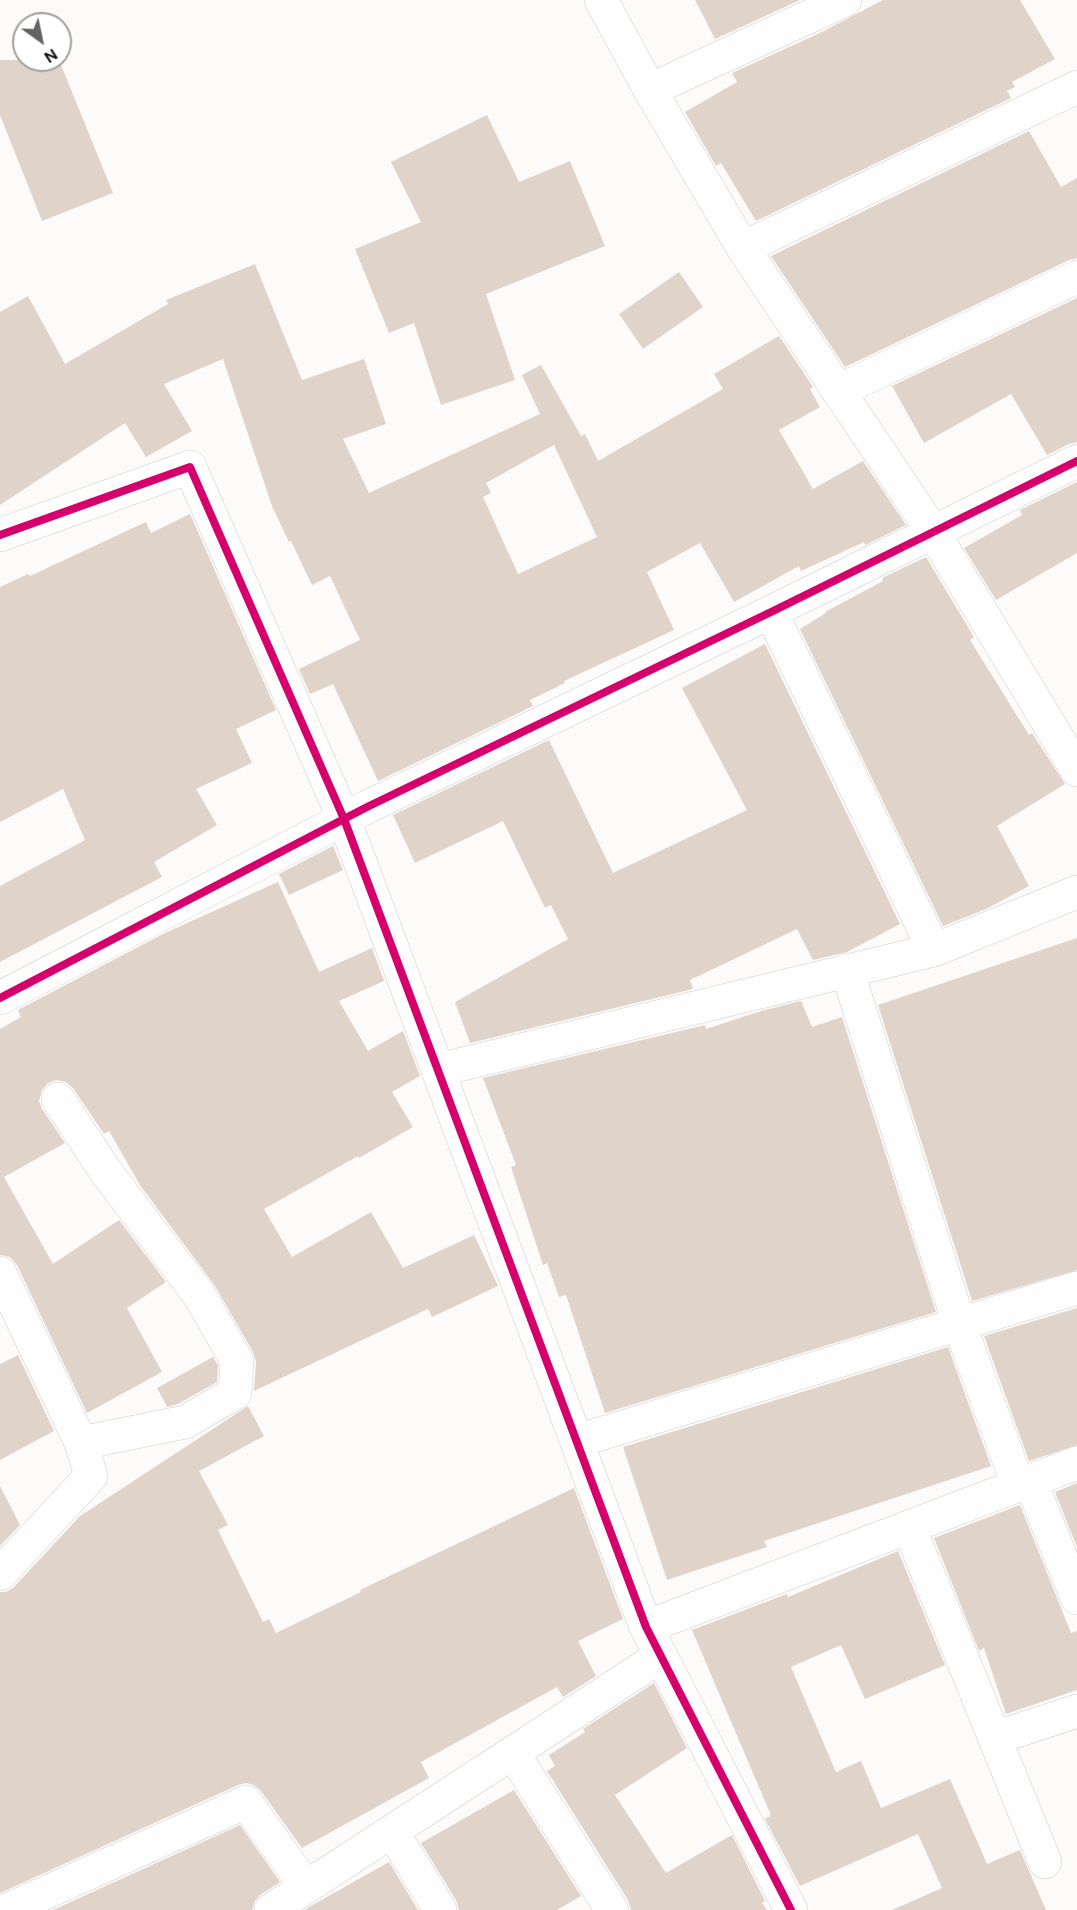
<!DOCTYPE html>
<style>
body{margin:0}
#map{position:relative;width:1077px;height:1910px;overflow:hidden;background:#fdfbf9;font-family:"DM Sans",sans-serif}
canvas{display:block}
.north{position:absolute;left:12px;top:12px;width:60px;height:60px;box-sizing:border-box;background:#fff;border:2px solid #a0a09f;border-radius:50%;rotate:147deg;font-size:16px;font-weight:700;line-height:24px;text-align:center;color:#121110}
.north::after{content:'';display:block;margin:auto;width:21px;height:27px;background:#646362;clip-path:polygon(50% 0,100% 100%,50% 72%,0 100%)}
</style>
<div id="map">
<canvas width="1077" height="1910"></canvas>
<div class="north">N</div>
</div>
<script>
const ctx = document.querySelector('canvas').getContext('2d');
ctx.lineJoin = 'round';
function paint(path, color) { ctx.fillStyle = color; ctx.fill(path, 'evenodd'); }
const shape = rows => new Path2D(rows.map(r => 'M' + r).join(''));
function strokePath(path, color, width, dash) { ctx.strokeStyle = color; ctx.lineWidth = width; ctx.lineCap = dash ? 'butt' : 'round'; ctx.setLineDash(dash || []); ctx.stroke(path); }
const building = shape([
 [695,0,800,0,715,39],
 [883,0,1020,0,1055,59,1012,82,1015,87,1007,91,1011,98,756,221,721,163,716,166,685,112,737,82,732,73,820,33],
 [0,60,59,60,113,193,42,221,0,115],
 [487,115,519,182,570,161,605,246,486,294,515,380,441,405,414,323,389,333,355,249,421,222,391,162],
 [1029,131,1061,187,1077,178,1077,258,1069,260,845,367,771,256],
 [255,264,302,380,364,359,386,424,343,439,369,493,540,414,522,375,541,365,581,436,585,434,598,461,723,389,714,374,779,336,813,387,810,389,820,407,779,430,813,489,863,461,906,525,865,545,864,542,801,571,799,566,734,602,700,543,647,572,674,630,564,681,565,683,530,700,533,706,378,781,333,684,310,694,299,669,360,640,330,576,312,585,291,541,289,542,272,506,223,359,164,384,192,431,146,457,125,423,0,505,0,312,28,296,65,364,168,304,166,300],
 [554,445,597,537,518,574,483,497,491,493,486,483],
 [679,272,703,307,643,349,619,314],
 [1077,298,1077,442,1069,444,1047,455,1011,394,924,443,892,386],
 [1077,482,1077,553,996,600,964,548,1022,515,1020,510],
 [190,514,276,710,236,729,252,763,196,789,217,825,154,862,162,877,0,962,0,886,85,840,63,789,0,822,0,587,28,574,30,576,146,522,151,533],
 [926,557,974,637,970,640,1029,735,1032,733,1065,784,997,826,1029,886,986,909,943,926,800,629,826,613,825,612,883,581,882,578],
 [765,644,900,924,847,952,813,960,797,929,690,980,693,989,470,1043,455,1002,568,939,551,905,545,908,503,821,415,863,393,815,549,740,613,873,747,810,682,688],
 [333,846,343,870,289,895,279,874],
 [278,882,319,972,372,948,384,981,339,1001,368,1051,403,1031,420,1076,392,1092,413,1127,359,1158,358,1156,264,1209,292,1257,371,1212,403,1268,474,1235,498,1286,432,1317,428,1309,254,1391,256,1362,253,1352,215,1286,140,1185,109,1131,104,1134,73,1088,66,1082,56,1080,48,1083,42,1090,39,1101,42,1109,65,1143,4,1177,53,1264,119,1220,166,1282,127,1308,162,1372,87,1413,17,1265,10,1257,0,1255,0,1029,21,1017,18,1010,163,934],
 [1077,938,1077,1270,972,1301,878,1005],
 [801,1001,812,1027,842,1017,936,1312,605,1413,566,1295,559,1297,547,1263,543,1265,511,1167,516,1165,483,1078,705,1025,706,1029,761,1011],
 [1077,1308,1077,1445,1029,1461,984,1336],
 [948,1347,991,1466,764,1541,767,1547,667,1580,623,1447],
 [18,1355,54,1431,0,1460,0,1364],
 [213,1357,218,1365,217,1382,178,1404,167,1407,157,1388],
 [248,1406,264,1436,199,1471,228,1525,218,1530,263,1622,269,1619,276,1633,361,1592,360,1590,574,1488,623,1619,578,1641,596,1676,563,1697,557,1687,421,1762,429,1778,302,1848,261,1791,254,1785,246,1783,238,1785,0,1893,0,1592,6,1592,14,1587,80,1516],
 [1077,1483,1077,1547,1055,1492],
 [0,1486,20,1525,0,1546],
 [1020,1505,1071,1633,1077,1631,1077,1690,1006,1714,984,1648,979,1651,934,1538],
 [898,1551,945,1665,865,1699,841,1645,791,1667,836,1772,861,1761,881,1808,950,1779,987,1864,1020,1850,1046,1910,892,1910,942,1888,918,1834,800,1886,765,1819,770,1816,770,1813,692,1630,787,1594,788,1597],
 [654,1683,687,1748,615,1795,666,1873,732,1835,765,1901,762,1903,767,1910,631,1910,628,1900,547,1771,555,1766,549,1755,585,1732,583,1729],
 [514,1790,581,1896,557,1910,459,1910,456,1900,421,1843],
 [240,1825,280,1882,260,1895,255,1901,252,1910,53,1910],
 [389,1862,418,1910,305,1910,309,1907]
]);
const minor = shape([
 [601,0,650,90,743,248,933,532,1077,770],
 [650,90,845,0],
 [743,248,1077,87],
 [838,391,1077,277],
 [0,535,190,467,344,819,646,1627,791,1910],
 [771,612,934,950],
 [847,970,959,1323,1018,1485],
 [0,998,367,807,771,612,1077,461],
 [438,1070,934,950,1077,892],
 [58,1099,104,1169,199,1295,237,1361,235,1393,185,1422,81,1443],
 [0,1273,81,1443,91,1476,0,1574],
 [577,1441,1077,1288],
 [1030,1480,1077,1598],
 [909,1527,1045,1862],
 [646,1627,1077,1463],
 [995,1738,1077,1711],
 [513,1753,612,1910],
 [392,1831,440,1910],
 [7,1910,246,1802,306,1887],
 [271,1910,661,1656]
]);
const cycleway = shape([
 [0,535,190,467,344,819,646,1627,791,1910],
 [0,998,367,807,771,612,1077,461]
]);
paint(building, '#dfd3ca');
strokePath(minor, '#cecdcc', 34);
strokePath(minor, '#fffefe', 33);
strokePath(cycleway, '#d6006c', 8);
</script>
